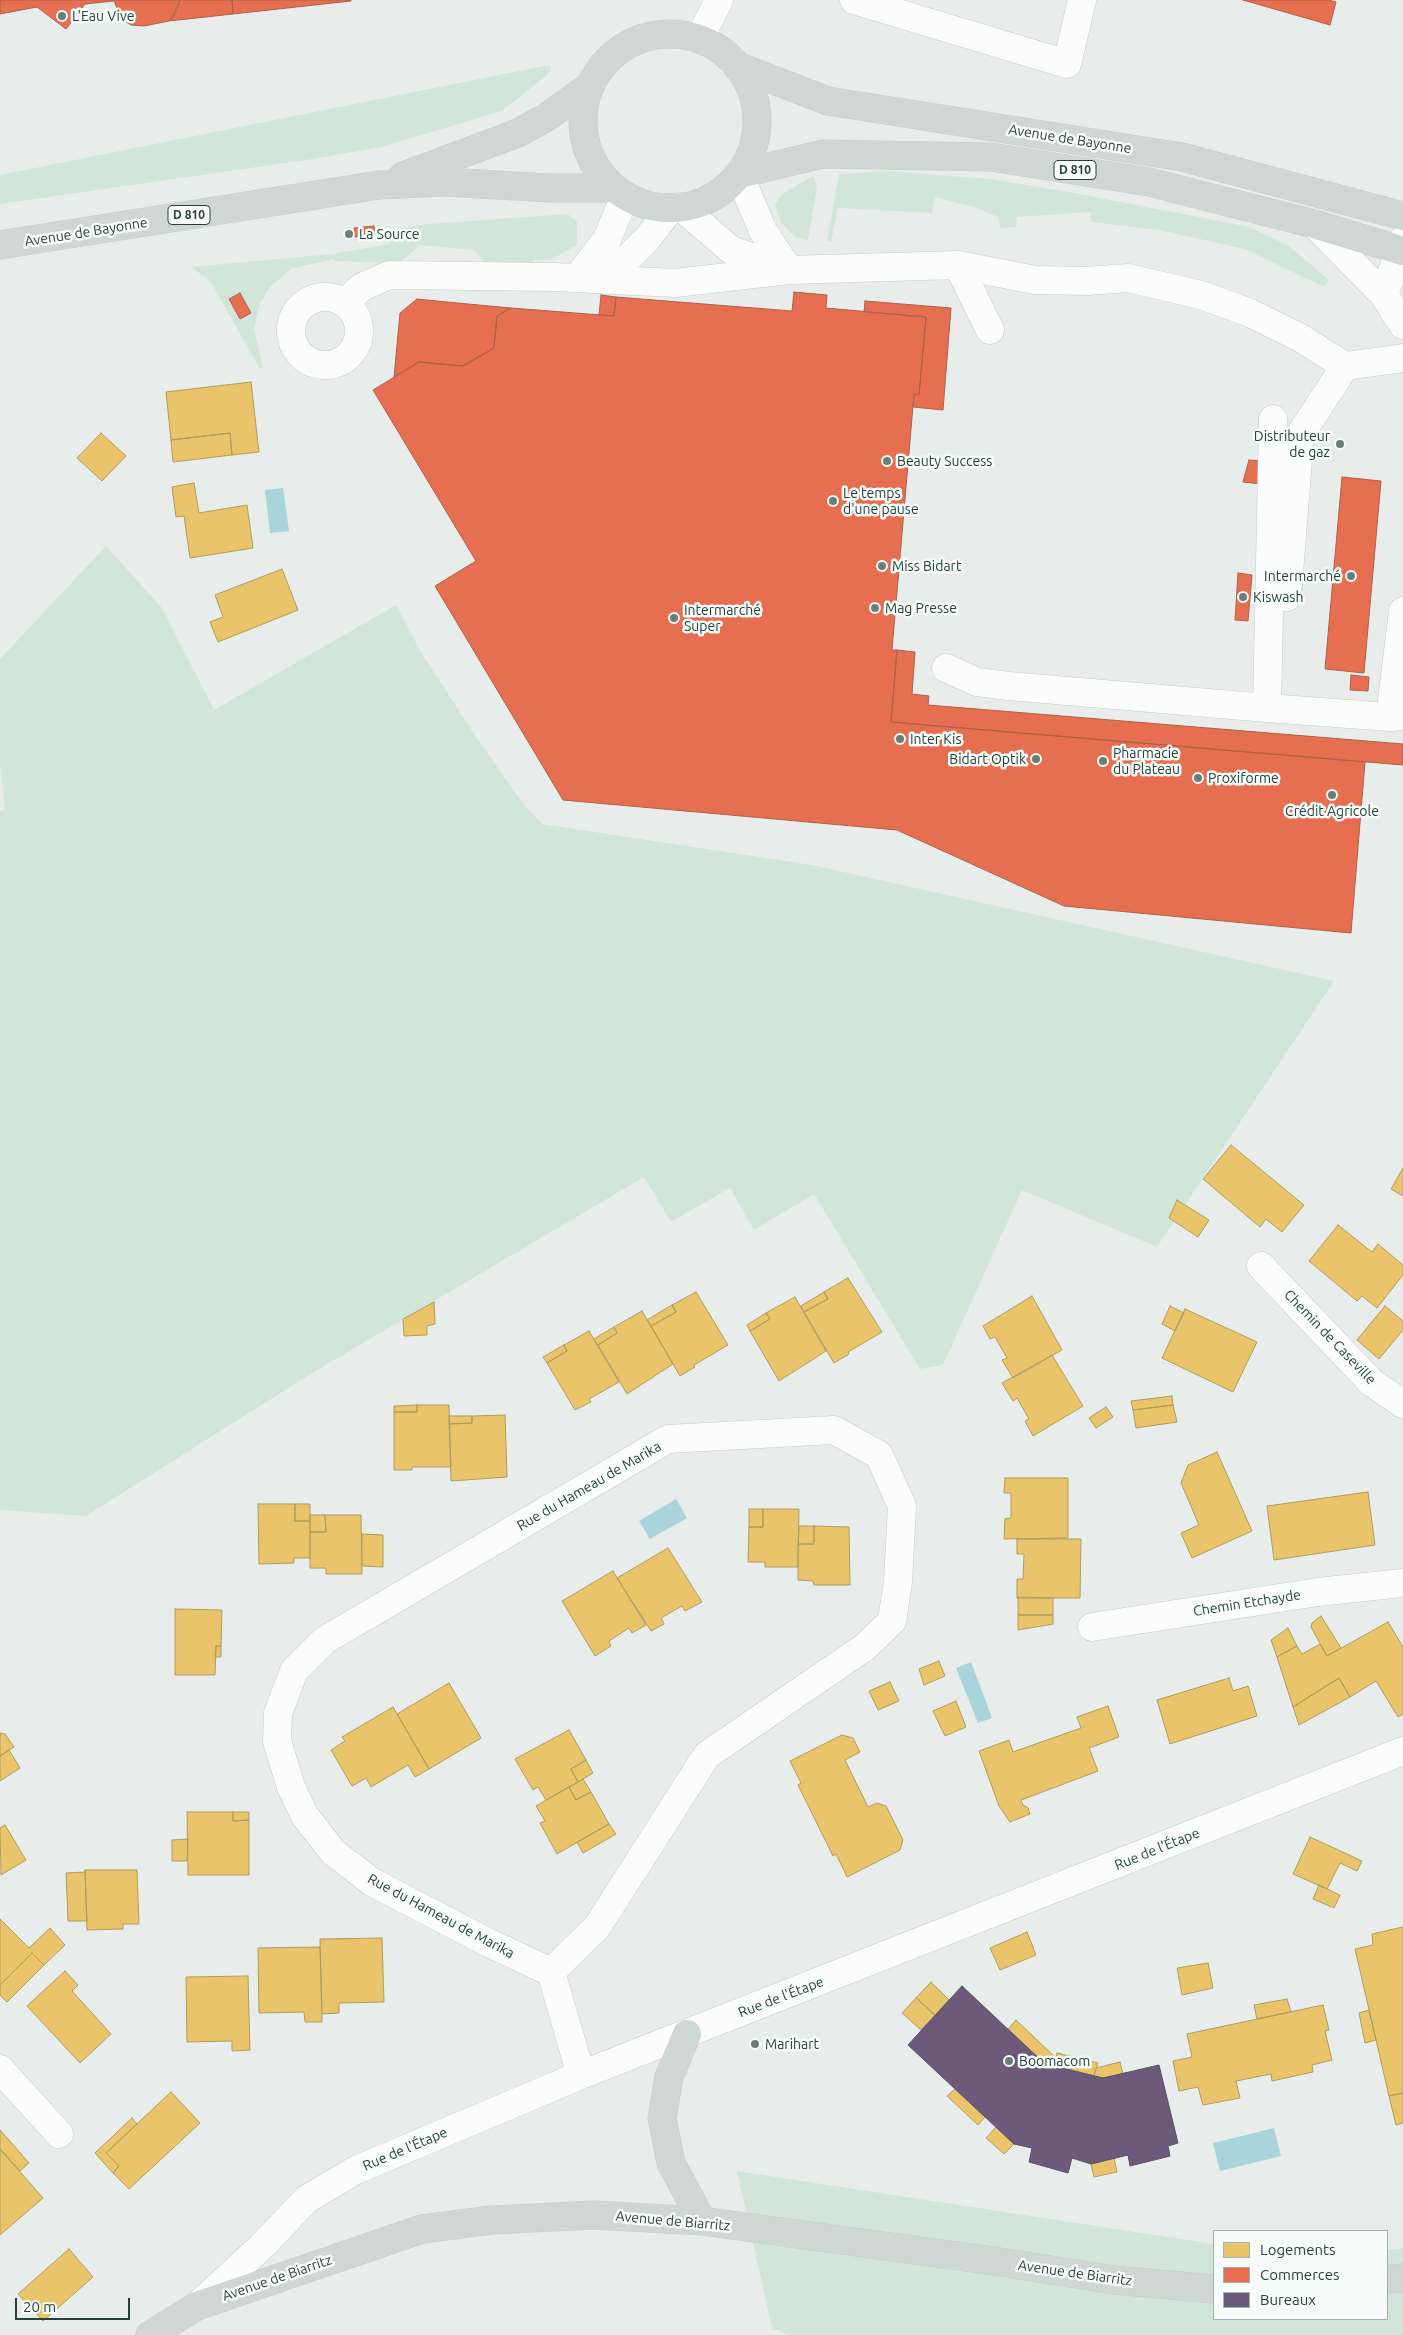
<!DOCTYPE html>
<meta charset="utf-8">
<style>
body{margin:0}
#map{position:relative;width:1403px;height:2335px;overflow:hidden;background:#e8edeb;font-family:Ubuntu,sans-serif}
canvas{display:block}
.legend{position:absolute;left:1213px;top:2230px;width:175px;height:90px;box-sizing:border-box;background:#f7fbf9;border:1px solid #a3b1ad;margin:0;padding:6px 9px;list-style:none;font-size:15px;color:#24423a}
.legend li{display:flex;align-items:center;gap:10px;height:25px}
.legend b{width:25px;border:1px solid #a3b1ad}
.scale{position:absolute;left:15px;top:2298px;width:115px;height:22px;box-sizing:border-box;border:2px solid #24423a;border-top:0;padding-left:6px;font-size:15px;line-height:18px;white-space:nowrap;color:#24423a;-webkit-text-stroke:4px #f7fbf9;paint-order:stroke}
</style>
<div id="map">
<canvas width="1403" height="2335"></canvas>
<ul class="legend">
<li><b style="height:14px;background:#e9c46a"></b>Logements</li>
<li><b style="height:14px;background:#e76f51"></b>Commerces</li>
<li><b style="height:14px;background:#6d597a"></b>Bureaux</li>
</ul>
<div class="scale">20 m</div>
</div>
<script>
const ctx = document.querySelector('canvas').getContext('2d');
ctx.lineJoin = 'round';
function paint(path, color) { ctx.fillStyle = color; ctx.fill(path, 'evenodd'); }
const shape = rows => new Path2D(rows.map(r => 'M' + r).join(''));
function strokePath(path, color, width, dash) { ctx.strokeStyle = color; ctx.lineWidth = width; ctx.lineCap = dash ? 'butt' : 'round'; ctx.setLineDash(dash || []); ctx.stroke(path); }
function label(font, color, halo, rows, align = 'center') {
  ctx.font = font + ' Ubuntu,sans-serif'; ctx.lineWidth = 5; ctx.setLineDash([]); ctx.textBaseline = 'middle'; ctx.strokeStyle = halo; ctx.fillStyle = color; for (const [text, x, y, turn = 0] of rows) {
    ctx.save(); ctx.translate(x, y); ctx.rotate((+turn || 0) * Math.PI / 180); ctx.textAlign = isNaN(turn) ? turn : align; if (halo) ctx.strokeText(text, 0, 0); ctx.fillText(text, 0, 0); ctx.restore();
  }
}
const green = shape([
 [549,65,552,67,547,75,502,111,381,147,313,159,0,204,0,175],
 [887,171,989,179,1070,192,1249,227,1289,246,1329,280,1324,287,1245,249,1159,230,1091,222,1091,212,1017,217,1016,227,1000,228,998,217,974,207,935,197,932,213,838,208,831,242,827,241,839,174],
 [813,176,817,188,808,240,796,237,789,231,781,222,775,205,782,194],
 [568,214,577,222,577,245,552,259,534,260,535,266,489,267,474,250,420,245,399,263,334,261,333,257,332,260,292,268,268,289,259,306,254,330,263,367,260,369,210,281,191,267,332,254,389,244,400,228,429,224],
 [106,546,162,608,214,710,396,605,421,652,476,737,524,805,542,824,812,865,1334,981,1157,1247,1022,1190,943,1365,920,1369,814,1194,754,1230,730,1188,671,1222,644,1177,309,1375,86,1516,0,1510,0,811,5,808,0,765,0,659],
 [737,2171,1214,2244,1214,2319,1387,2319,1387,2250,1403,2248,1403,2335,789,2335,772,2328]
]);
const water = shape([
 [283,488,289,531,270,533,265,490],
 [676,1499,687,1518,650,1539,639,1521],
 [971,1662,992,1718,978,1723,956,1668],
 [1274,2128,1281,2156,1220,2171,1213,2143]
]);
const homes = shape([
 [251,382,259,452,232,455,230,433,171,440,166,392,251,382],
 [101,433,126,456,102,481,77,458,101,433],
 [230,433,232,455,173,462,171,440,230,433],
 [194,483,199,513,247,505,253,548,190,558,184,516,176,517,172,487,194,483],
 [282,569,298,610,218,642,210,622,223,617,215,595,282,569],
 [1231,1145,1304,1205,1282,1232,1266,1219,1260,1227,1203,1179,1231,1145],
 [1403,1168,1403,1196,1391,1189,1403,1168],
 [1177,1200,1209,1220,1198,1237,1169,1218,1177,1200],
 [1338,1225,1372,1252,1378,1244,1403,1265,1403,1275,1377,1308,1362,1296,1357,1301,1309,1261,1338,1225],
 [848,1278,882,1332,848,1352,849,1354,834,1363,804,1312,828,1299,824,1292,848,1278],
 [696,1292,728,1345,694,1365,695,1367,680,1376,651,1326,676,1312,672,1305,696,1292],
 [824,1292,828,1299,804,1312,801,1306,824,1292],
 [1032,1296,1062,1350,1013,1378,1002,1360,1007,1358,995,1337,990,1339,983,1326,1032,1296],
 [795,1297,826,1351,779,1381,750,1331,770,1319,766,1313,795,1297],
 [434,1302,435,1324,427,1326,427,1335,404,1336,403,1319,434,1302],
 [672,1305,676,1312,651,1326,647,1320,672,1305],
 [1170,1306,1184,1313,1175,1331,1162,1324,1170,1306],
 [1385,1306,1403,1321,1403,1330,1379,1359,1357,1340,1385,1306],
 [1185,1309,1257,1342,1233,1392,1162,1358,1185,1309],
 [642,1311,673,1364,627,1394,598,1345,617,1333,614,1327,642,1311],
 [766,1313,770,1319,750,1331,747,1325,766,1313],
 [614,1327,617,1333,598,1345,594,1339,614,1327],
 [589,1331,619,1382,589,1399,591,1402,575,1410,547,1363,567,1351,564,1345,589,1331],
 [564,1345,567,1351,547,1363,543,1357,564,1345],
 [1052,1355,1083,1406,1033,1436,1025,1421,1029,1419,1017,1398,1013,1401,1002,1383,1052,1355],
 [1172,1396,1173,1405,1133,1410,1131,1401,1172,1396],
 [417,1405,449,1405,451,1467,412,1467,412,1470,394,1470,394,1412,417,1412,417,1405],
 [417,1405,417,1412,394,1412,394,1406,417,1405],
 [1173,1405,1177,1422,1136,1428,1133,1410,1173,1405],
 [1106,1407,1113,1417,1096,1428,1089,1418,1106,1407],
 [505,1415,507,1477,451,1481,449,1424,472,1423,472,1416,505,1415],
 [449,1416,472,1416,472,1423,449,1424,449,1416],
 [1217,1452,1252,1531,1192,1558,1181,1533,1199,1525,1181,1483,1188,1465,1217,1452],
 [1005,1478,1068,1478,1068,1538,1004,1539,1005,1519,1011,1518,1011,1493,1004,1493,1005,1478],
 [1368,1492,1375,1545,1274,1560,1267,1506,1368,1492],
 [258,1504,295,1504,295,1521,310,1521,310,1558,294,1558,294,1563,259,1564,258,1504],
 [295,1504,310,1504,310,1521,295,1521,295,1504],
 [749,1509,763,1509,763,1527,749,1527,749,1509],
 [763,1509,799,1509,798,1567,765,1567,765,1562,748,1562,749,1527,763,1527,763,1509],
 [310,1515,325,1515,326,1532,310,1532,310,1515],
 [325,1515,361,1515,362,1574,326,1574,326,1568,310,1568,310,1532,326,1532,325,1515],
 [799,1526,814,1526,814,1544,798,1544,799,1526],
 [814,1526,849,1527,850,1585,814,1585,813,1581,798,1580,798,1544,814,1544,814,1526],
 [362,1534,383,1535,383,1567,362,1566,362,1534],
 [1017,1539,1081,1539,1080,1598,1017,1598,1017,1579,1023,1579,1024,1554,1017,1554,1017,1539],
 [668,1548,702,1602,685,1611,682,1606,661,1618,664,1624,651,1631,617,1578,668,1548],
 [613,1571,646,1625,632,1633,629,1628,609,1641,611,1646,595,1656,562,1601,613,1571],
 [1018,1597,1053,1598,1053,1615,1018,1615,1018,1597],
 [175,1609,222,1610,221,1646,216,1646,215,1675,175,1675,175,1609],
 [1018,1615,1053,1615,1053,1624,1018,1630,1018,1615],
 [1321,1616,1341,1648,1327,1656,1311,1627,1312,1623,1321,1616],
 [1388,1622,1403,1647,1403,1714,1398,1717,1376,1681,1350,1697,1339,1678,1293,1707,1277,1657,1297,1646,1302,1654,1320,1644,1327,1656,1388,1622],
 [1288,1628,1297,1646,1277,1657,1271,1640,1288,1628],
 [216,1646,221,1646,221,1657,215,1657,216,1646],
 [939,1661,945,1676,924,1685,919,1669,939,1661],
 [1229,1678,1233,1691,1248,1686,1257,1716,1170,1744,1157,1700,1229,1678],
 [1339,1678,1350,1697,1299,1725,1293,1707,1339,1678],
 [890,1682,899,1701,878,1710,869,1691,890,1682],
 [449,1683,481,1738,429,1769,397,1714,449,1683],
 [956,1701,966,1727,945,1736,933,1711,956,1701],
 [1108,1706,1119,1737,1089,1748,1098,1771,1021,1800,1023,1805,1028,1808,1030,1814,1010,1822,999,1806,979,1751,1009,1740,1013,1752,1081,1728,1077,1717,1108,1706],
 [393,1707,429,1769,415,1777,408,1765,371,1787,366,1778,352,1786,331,1750,345,1741,342,1737,393,1707],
 [569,1730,586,1760,571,1769,578,1782,546,1800,538,1787,533,1790,515,1759,569,1730],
 [0,1733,5,1734,14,1747,0,1756,0,1733],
 [842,1735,853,1738,860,1752,845,1760,868,1807,877,1803,886,1806,903,1840,900,1850,847,1877,836,1854,833,1856,798,1785,801,1783,790,1761,842,1735],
 [9,1750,20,1768,0,1781,0,1756,9,1750],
 [586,1760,593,1773,578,1782,571,1769,586,1760],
 [583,1779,591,1792,576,1800,569,1787,583,1779],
 [569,1787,576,1800,591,1792,609,1824,557,1854,540,1823,545,1821,536,1806,569,1787],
 [187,1812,233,1812,233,1821,249,1820,249,1875,188,1875,187,1812],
 [233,1812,249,1812,249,1820,233,1821,233,1812],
 [609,1824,616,1834,583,1853,577,1842,609,1824],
 [5,1825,26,1860,1,1875,0,1828,5,1825],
 [1310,1837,1362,1861,1357,1871,1340,1863,1327,1889,1293,1874,1310,1837],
 [188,1839,187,1861,172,1861,172,1840,188,1839],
 [85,1870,137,1870,139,1924,123,1924,123,1929,87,1930,85,1870],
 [85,1872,87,1921,68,1921,66,1873,85,1872],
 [1319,1885,1340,1895,1334,1908,1313,1899,1319,1885],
 [0,1919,29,1948,50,1928,65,1945,44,1965,32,1953,0,1985,0,1919],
 [1403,1927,1403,2093,1389,2096,1355,1949,1373,1945,1372,1934,1403,1927],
 [1027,1932,1036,1955,1000,1970,990,1948,1027,1932],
 [382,1938,384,2002,339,2003,339,2013,322,2014,320,1939,382,1938],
 [320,1947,322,2022,305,2022,304,2012,259,2013,258,1948,320,1947],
 [32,1953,44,1965,7,2002,0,1995,0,1985,32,1953],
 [1208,1963,1213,1988,1182,1995,1177,1968,1208,1963],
 [65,1971,78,1985,72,1991,111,2034,80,2063,27,2006,65,1971],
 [248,1976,250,2050,232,2051,232,2041,187,2042,186,1977,248,1976],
 [931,1982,949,2000,935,2015,916,1998,931,1982],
 [916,1998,935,2015,921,2030,902,2013,916,1998],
 [1287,1999,1291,2012,1257,2019,1254,2005,1287,1999],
 [1323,2005,1329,2030,1325,2031,1332,2060,1312,2065,1313,2072,1272,2081,1271,2074,1236,2081,1240,2098,1203,2105,1198,2087,1179,2091,1173,2061,1192,2057,1187,2034,1323,2005],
 [1369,2010,1376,2040,1365,2043,1359,2013,1369,2010],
 [1016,2020,1056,2058,1054,2065,1045,2064,1008,2029,1016,2020],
 [1057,2053,1098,2063,1094,2076,1054,2065,1057,2053],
 [1120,2062,1123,2074,1103,2078,1094,2076,1096,2068,1120,2062],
 [955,2089,985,2117,978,2125,947,2096,955,2089],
 [171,2092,200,2123,129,2189,113,2173,119,2166,106,2153,171,2092],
 [1403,2093,1403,2123,1396,2125,1389,2096,1403,2093],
 [132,2118,137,2124,106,2153,119,2166,113,2173,95,2153,132,2118],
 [996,2127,1014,2144,1004,2154,986,2138,996,2127],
 [0,2130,29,2163,20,2171,0,2149,0,2130],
 [0,2149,43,2198,0,2235,0,2149],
 [1114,2158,1117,2172,1094,2177,1091,2164,1114,2158],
 [69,2249,93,2277,43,2321,18,2294,69,2249]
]);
const shops = shape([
 [0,0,180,0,172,18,169,21,144,26,131,25,122,19,114,1,85,4,66,29,37,7,0,14,0,0],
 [180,0,232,0,233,14,169,21,175,14,180,0],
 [232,0,351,0,351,1,233,14,232,0],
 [1243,0,1329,0,1336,2,1330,25,1243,0],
 [374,226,375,235,355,237,354,228,374,226],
 [794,292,827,295,826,308,926,317,919,395,914,394,892,650,897,650,891,722,1365,762,1351,933,1064,906,897,830,563,800,435,586,476,561,373,390,419,362,463,366,494,348,497,316,511,308,614,316,616,297,792,311,794,292],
 [240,293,251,313,240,319,229,299,240,293],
 [601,295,616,297,614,316,599,315,601,295],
 [417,299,447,302,511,308,497,316,494,348,463,366,419,362,394,377,400,313,417,299],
 [865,301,951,308,943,410,913,407,914,394,919,395,926,317,864,312,865,301],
 [1249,460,1263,461,1261,484,1243,482,1249,460],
 [1342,477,1381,481,1364,673,1325,669,1342,477],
 [1238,573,1252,575,1248,621,1235,620,1238,573],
 [897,650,915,652,912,694,929,696,928,705,1403,744,1403,765,891,722,897,650],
 [1351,675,1369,677,1368,691,1350,690,1351,675]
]);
const offices = shape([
 [962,1986,1045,2064,1103,2078,1159,2065,1178,2143,1168,2146,1170,2156,1130,2166,1128,2155,1091,2164,1072,2158,1068,2173,1029,2162,1032,2148,1014,2144,908,2045,962,1986]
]);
const minor = shape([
 [854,0,1067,64,1082,0],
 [699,39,719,0],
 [739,174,763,231,789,270],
 [681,207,731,250,781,267],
 [1314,224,1384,295,1403,325],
 [958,265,990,330],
 [585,275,628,258,647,239,671,208],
 [577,278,607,239,625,196],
 [1384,295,1403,240],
 '291 331a34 34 0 1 1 68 0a34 34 0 1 1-68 0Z',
 [344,303,362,287,389,275,554,277,675,283,789,270,958,265,1035,280,1087,281,1128,278,1201,295,1250,313,1299,337,1345,366,1403,358],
 [1276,596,1287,597,1300,435,1345,366],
 [946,668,977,682,1009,686,1267,708,1390,717,1403,716],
 [1267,708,1273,419],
 [1390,717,1403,611],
 [1261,1266,1371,1382,1403,1404],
 [1092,1627,1318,1592,1403,1583],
 [551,1972,489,1943,372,1882,333,1852,305,1816,291,1787,277,1741,278,1713,294,1671,325,1640,668,1439,834,1430,879,1455,902,1506,898,1582,892,1621,865,1647,707,1755,597,1927,551,1972,581,2075],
 [0,2069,59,2134],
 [197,2306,262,2246,307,2199,356,2170,581,2075,1403,1751]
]);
const major = shape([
 '583 121a87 87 0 1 1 174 0a87 87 0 1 1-174 0Z',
 [737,66,828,101,1182,157,1403,216],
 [739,174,823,154,991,157,1149,182,1314,224,1403,251],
 [403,176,518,133,547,117,590,86],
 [0,245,379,185,445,182,550,188,615,188],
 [687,2034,669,2077,662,2118,671,2163,702,2221],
 [1387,2279,1403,2278],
 [150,2335,197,2306,422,2229,492,2220,594,2215,702,2221,994,2261,1114,2280,1214,2289]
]);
const markers = [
 [62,16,5,"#697e78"],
 [349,234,5,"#697e78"],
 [1340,444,5,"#697e78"],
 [887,461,5,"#697e78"],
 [833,501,5,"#697e78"],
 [882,566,5,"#697e78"],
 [1351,576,5,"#697e78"],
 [1243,597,5,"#697e78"],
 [875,608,5,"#697e78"],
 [674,618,5,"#697e78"],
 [900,739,5,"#697e78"],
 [1036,759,5,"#697e78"],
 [1103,761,5,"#697e78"],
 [1198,778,5,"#697e78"],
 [1332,795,5,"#697e78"],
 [755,2044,5,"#697e78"],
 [1009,2061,5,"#697e78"]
];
const shields = [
 [1075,170,42],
 [189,215,42]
];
const shieldNames = [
 ["D 810",1075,170],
 ["D 810",189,215]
];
const poiNames = [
 ["L'Eau Vive",72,16],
 ["La Source",359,234],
 ["Distributeur",1330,436,"right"],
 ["de gaz",1330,452,"right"],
 ["Beauty Success",897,461],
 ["Le temps",843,493],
 ["d'une pause",843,509],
 ["Miss Bidart",892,566],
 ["Intermarché",1341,576,"right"],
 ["Kiswash",1253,597],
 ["Mag Presse",885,608],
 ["Intermarché",684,610],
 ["Super",684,626],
 ["Inter Kis",910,739],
 ["Pharmacie",1113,753],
 ["du Plateau",1113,769],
 ["Bidart Optik",1026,759,"right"],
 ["Proxiforme",1208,778],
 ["Crédit Agricole",1332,811,"center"],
 ["Marihart",765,2044],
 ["Boomacom",1019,2061]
];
const streetNames = [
 ["Avenue de Bayonne",1070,139,9],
 ["Avenue de Bayonne",86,232,-9],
 ["Chemin de Caseville",1330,1337,46],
 ["Rue du Hameau de Marika",589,1486,-30],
 ["Chemin Etchayde",1247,1603,-9],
 ["Rue de l'Étape",1157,1849,-22],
 ["Rue du Hameau de Marika",441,1916,28],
 ["Rue de l'Étape",781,1997,-21],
 ["Rue de l'Étape",405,2149,-23],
 ["Avenue de Biarritz",673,2221,5],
 ["Avenue de Biarritz",1075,2273,8],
 ["Avenue de Biarritz",277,2278,-19]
];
paint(green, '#d1e6d8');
paint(water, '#a9d4db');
paint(homes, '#e9c46a');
strokePath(homes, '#ae9d5c', 1);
paint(shops, '#e76f51');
strokePath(shops, '#ac624a', 1);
paint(offices, '#6d597a');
strokePath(offices, '#575267', 1);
strokePath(minor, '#c5cac8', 29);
strokePath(major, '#c3ccc9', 29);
strokePath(minor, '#fcfcfc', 28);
strokePath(major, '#cfd7d5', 28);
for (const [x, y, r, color] of markers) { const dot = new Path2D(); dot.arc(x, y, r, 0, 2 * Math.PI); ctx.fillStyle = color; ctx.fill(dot); strokePath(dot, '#f7fbf9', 2); }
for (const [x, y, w] of shields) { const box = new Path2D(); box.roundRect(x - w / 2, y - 9.5, w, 19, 4); ctx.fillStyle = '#f7fbf9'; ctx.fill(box); strokePath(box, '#24423a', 1); }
label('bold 12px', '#24423a', null, shieldNames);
label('14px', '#24423a', '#f7fbf9', poiNames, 'left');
label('14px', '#24423a', '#f7fbf9', streetNames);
</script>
